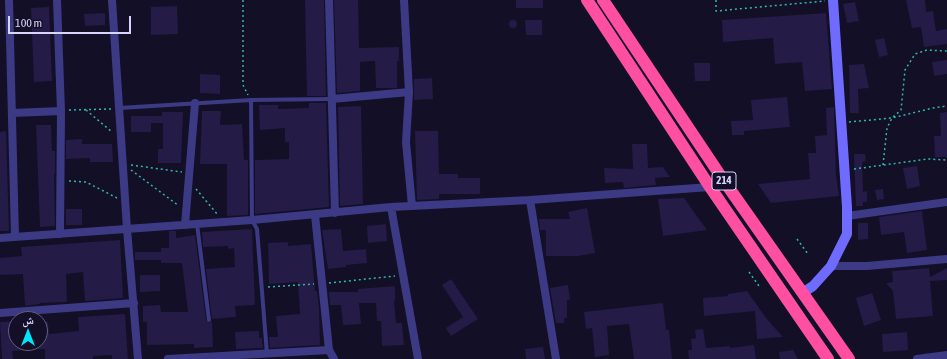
<!DOCTYPE html>
<meta charset="utf-8">
<style>
body{margin:0}
#map{position:relative;width:947px;height:359px;overflow:hidden;background:#130f26;font-family:"Asap Condensed","Noto Naskh Arabic",sans-serif}
canvas{display:block}
.north{position:absolute;left:8px;top:311px;width:40px;height:40px;box-sizing:border-box;background:#130f26;border:1px solid #625e7d;border-radius:50%;rotate:0deg;font-size:11px;font-weight:700;line-height:16px;text-align:center;color:#d9d4ff}
.north::after{content:'';display:block;margin:auto;width:14px;height:18px;background:#00e5ff;clip-path:polygon(50% 0,100% 100%,50% 72%,0 100%)}
.scale{position:absolute;left:8px;top:16px;width:123px;height:18px;box-sizing:border-box;border:2px solid #d9d4ff;border-top:0;padding-left:5px;font-size:12px;line-height:14px;white-space:nowrap;color:#d9d4ff;-webkit-text-stroke:3px #130f26;paint-order:stroke}
</style>
<div id="map">
<canvas width="947" height="359"></canvas>
<div class="north">ش</div>
<div class="scale">100 m</div>
</div>
<script>
const ctx = document.querySelector('canvas').getContext('2d');
ctx.lineJoin = 'round';
function paint(path, color) { ctx.fillStyle = color; ctx.fill(path, 'evenodd'); }
const shape = rows => new Path2D(rows.map(r => 'M' + r).join(''));
function strokePath(path, color, width, dash) { ctx.strokeStyle = color; ctx.lineWidth = width; ctx.lineCap = dash ? 'butt' : 'round'; ctx.setLineDash(dash || []); ctx.stroke(path); }
function label(font, color, halo, rows, align = 'center') {
  ctx.font = font + ' "Asap Condensed",sans-serif'; ctx.lineWidth = 3; ctx.setLineDash([]); ctx.textBaseline = 'middle'; ctx.strokeStyle = halo; ctx.fillStyle = color; for (const [text, x, y, turn = 0] of rows) {
    ctx.save(); ctx.translate(x, y); ctx.rotate((+turn || 0) * Math.PI / 180); ctx.textAlign = isNaN(turn) ? turn : align; if (halo) ctx.strokeText(text, 0, 0); ctx.fillText(text, 0, 0); ctx.restore();
  }
}
const building = shape([
 [305,0,324,0,326,96,307,96],
 [334,0,358,0,359,48,399,47,399,61,397,61,397,88,376,88,375,61,360,62,360,91,337,93],
 [516,0,543,0,543,8,516,8],
 [906,0,925,0,926,12,933,11,936,31,947,29,947,44,924,47,921,27,912,28],
 [855,2,859,21,847,23,843,4],
 [177,6,178,34,151,35,151,7],
 [49,7,52,81,34,82,31,8],
 [105,13,105,25,85,26,84,14],
 [826,13,832,89,805,91,802,62,775,64,773,38,723,42,722,20],
 [525,20,542,20,542,35,526,35],
 '509 24a4 4 0 1 1 8 0a4 4 0 1 1-8 0Z',
 [884,38,888,55,879,57,875,40],
 [947,60,947,74,934,76,932,62],
 [694,63,710,63,710,81,695,81],
 [864,64,869,88,858,89,859,113,850,113,849,65],
 [200,74,220,75,220,94,200,93],
 [432,78,433,99,414,100,414,79],
 [787,97,790,127,744,131,744,135,732,135,731,121,753,120,751,100],
 [309,103,326,103,329,207,255,214,255,160,289,159,289,142,285,142,285,128,260,130,259,105,278,105,278,109,309,108],
 [361,106,363,204,340,206,338,107],
 [834,107,836,176,839,196,771,203,758,184,810,179,808,153,816,153,815,136,827,135,826,108],
 [202,111,221,111,220,125,242,124,244,160,248,160,248,215,227,216,227,164,200,164],
 [162,112,183,112,181,163,158,163,158,149,163,149,163,123,151,123,151,132,131,132,131,116,162,116],
 [947,112,947,157,935,157,934,136,941,136,940,113],
 [36,125,51,125,52,151,55,151,55,174,54,174,55,226,40,227],
 [6,131,9,231,0,231,0,132],
 [415,131,438,131,439,174,458,174,458,178,480,178,480,194,439,194,439,199,417,200],
 [82,139,82,144,112,144,113,162,90,162,90,158,66,159,66,140],
 [632,144,647,144,648,168,663,167,670,177,655,178,656,185,624,188,623,182,605,183,604,168,633,169],
 [854,154,865,154,866,161,862,162,863,192,867,191,867,202,863,202,863,206,856,206],
 [917,166,920,186,907,189,903,168],
 [883,189,884,199,877,200,875,190],
 [684,198,707,230,663,236,658,199],
 [587,208,595,253,578,256,546,256,546,230,540,230,539,219,570,219,568,212],
 [66,209,82,209,82,225,66,225],
 [922,211,927,250,907,253,904,232,881,235,879,217],
 [858,223,868,223,868,239,858,240],
 [386,224,387,241,368,243,367,226],
 [252,229,255,305,235,306,236,317,212,319,206,269,235,267,234,248,228,249,228,246,203,247,202,232],
 [341,229,343,251,366,249,367,263,346,265,346,267,328,269,322,230],
 [169,231,176,231,176,238,195,235,206,320,209,323,212,321,213,347,194,348,194,344,147,345,147,322,143,322,143,306,160,305,161,312,188,312,182,263,161,263,161,260,135,260,135,252,161,252,161,248,169,248],
 [120,240,123,298,85,301,83,272,66,274,67,302,40,303,40,304,25,306,23,274,0,275,0,258,22,256,21,247],
 [288,242,288,246,311,244,315,291,317,291,319,308,320,345,270,348,269,337,278,337,276,316,300,314,298,282,269,284,268,243],
 [929,268,930,277,947,268,947,280,930,281,933,316,896,319,893,291,886,283,893,282,892,271],
 [140,275,160,275,160,291,140,292],
 [451,279,478,319,451,336,446,328,463,317,442,285],
 [568,285,570,300,567,300,567,318,564,318,564,323,556,323,550,288],
 [395,286,395,301,394,301,396,323,402,323,404,345,382,346,381,321,377,321,376,303,359,303,361,324,343,325,341,305,330,305,329,292,358,292,358,289],
 [747,291,766,318,783,337,757,339,755,311,704,316,703,298,728,296,728,294],
 [872,293,881,320,864,326,856,298],
 [663,303,666,330,669,330,672,359,634,359,629,324,607,326,609,355,595,357,592,328,586,329,584,312],
 [125,314,128,359,112,359,112,355,93,356,93,359,45,359,45,349,12,351,13,359,2,359,0,322,16,321,16,343,40,343,40,322,48,322,49,334,79,331,78,317],
 [703,329,706,348,730,346,730,348,754,345,756,359,689,359,688,350,692,350,691,339,696,338,695,330],
 [259,331,259,338,262,338,263,348,236,349,235,332],
 [907,332,908,350,883,352,882,334],
 [543,347,545,359,526,359,525,349],
 [793,350,798,359,780,359,779,352]
]);
const path = shape([
 [243,0,243,85,248,95],
 [716,0,716,11,825,1],
 [69,110,111,109],
 [86,110,112,132],
 [849,122,892,118,933,108,947,106],
 [131,165,182,172],
 [883,165,887,128,892,118,901,110,905,70,915,54,927,50,947,51],
 [854,169,928,159,947,160],
 [131,170,179,206],
 [69,181,86,182,117,198],
 [196,189,218,215],
 [797,239,808,254],
 [749,272,759,286],
 [329,283,395,276],
 [268,287,314,284]
]);
const lane = shape([
 [251,100,252,220,257,229,267,354],
 [119,108,251,100,332,99],
 [197,224,209,320]
]);
const street = shape([
 [9,0,15,237],
 [112,0,127,229,138,359],
 [329,0,335,213],
 [404,0,409,92,406,142,412,206],
 [332,99,409,92],
 [12,113,61,111,57,0],
 [530,200,556,359],
 [391,207,418,359],
 [315,215,329,350,334,359],
 [847,216,947,202],
 [185,225,195,103],
 [60,234,61,111],
 [0,238,252,220,391,207,530,200,710,187],
 [831,266,867,266,947,259],
 [0,313,134,303],
 [168,359,329,350],
 [917,359,947,355]
]);
const secondary = shape([
 [804,292,813,286,831,266,847,234,847,207,833,0]
]);
const highway = shape([
 [587,0,710,187,828,359],
 [603,0,722,178,849,359]
]);
const shields = [
 [724,181,24]
];
const shieldNames = [
 ["214",724,181]
];
paint(building, '#241b47');
strokePath(path, '#2fb8b0', 1.5, [2, 3]);
strokePath(lane, '#3d3a85', 4);
strokePath(street, '#3d3a85', 8);
strokePath(secondary, '#6f6bff', 10);
strokePath(highway, '#ff4fa3', 12);
for (const [x, y, w] of shields) { const box = new Path2D(); box.roundRect(x - w / 2, y - 9, w, 18, 3); ctx.fillStyle = '#130f26'; ctx.fill(box); strokePath(box, '#d9d4ff', 1); }
label('bold 11px', '#d9d4ff', null, shieldNames);
</script>
